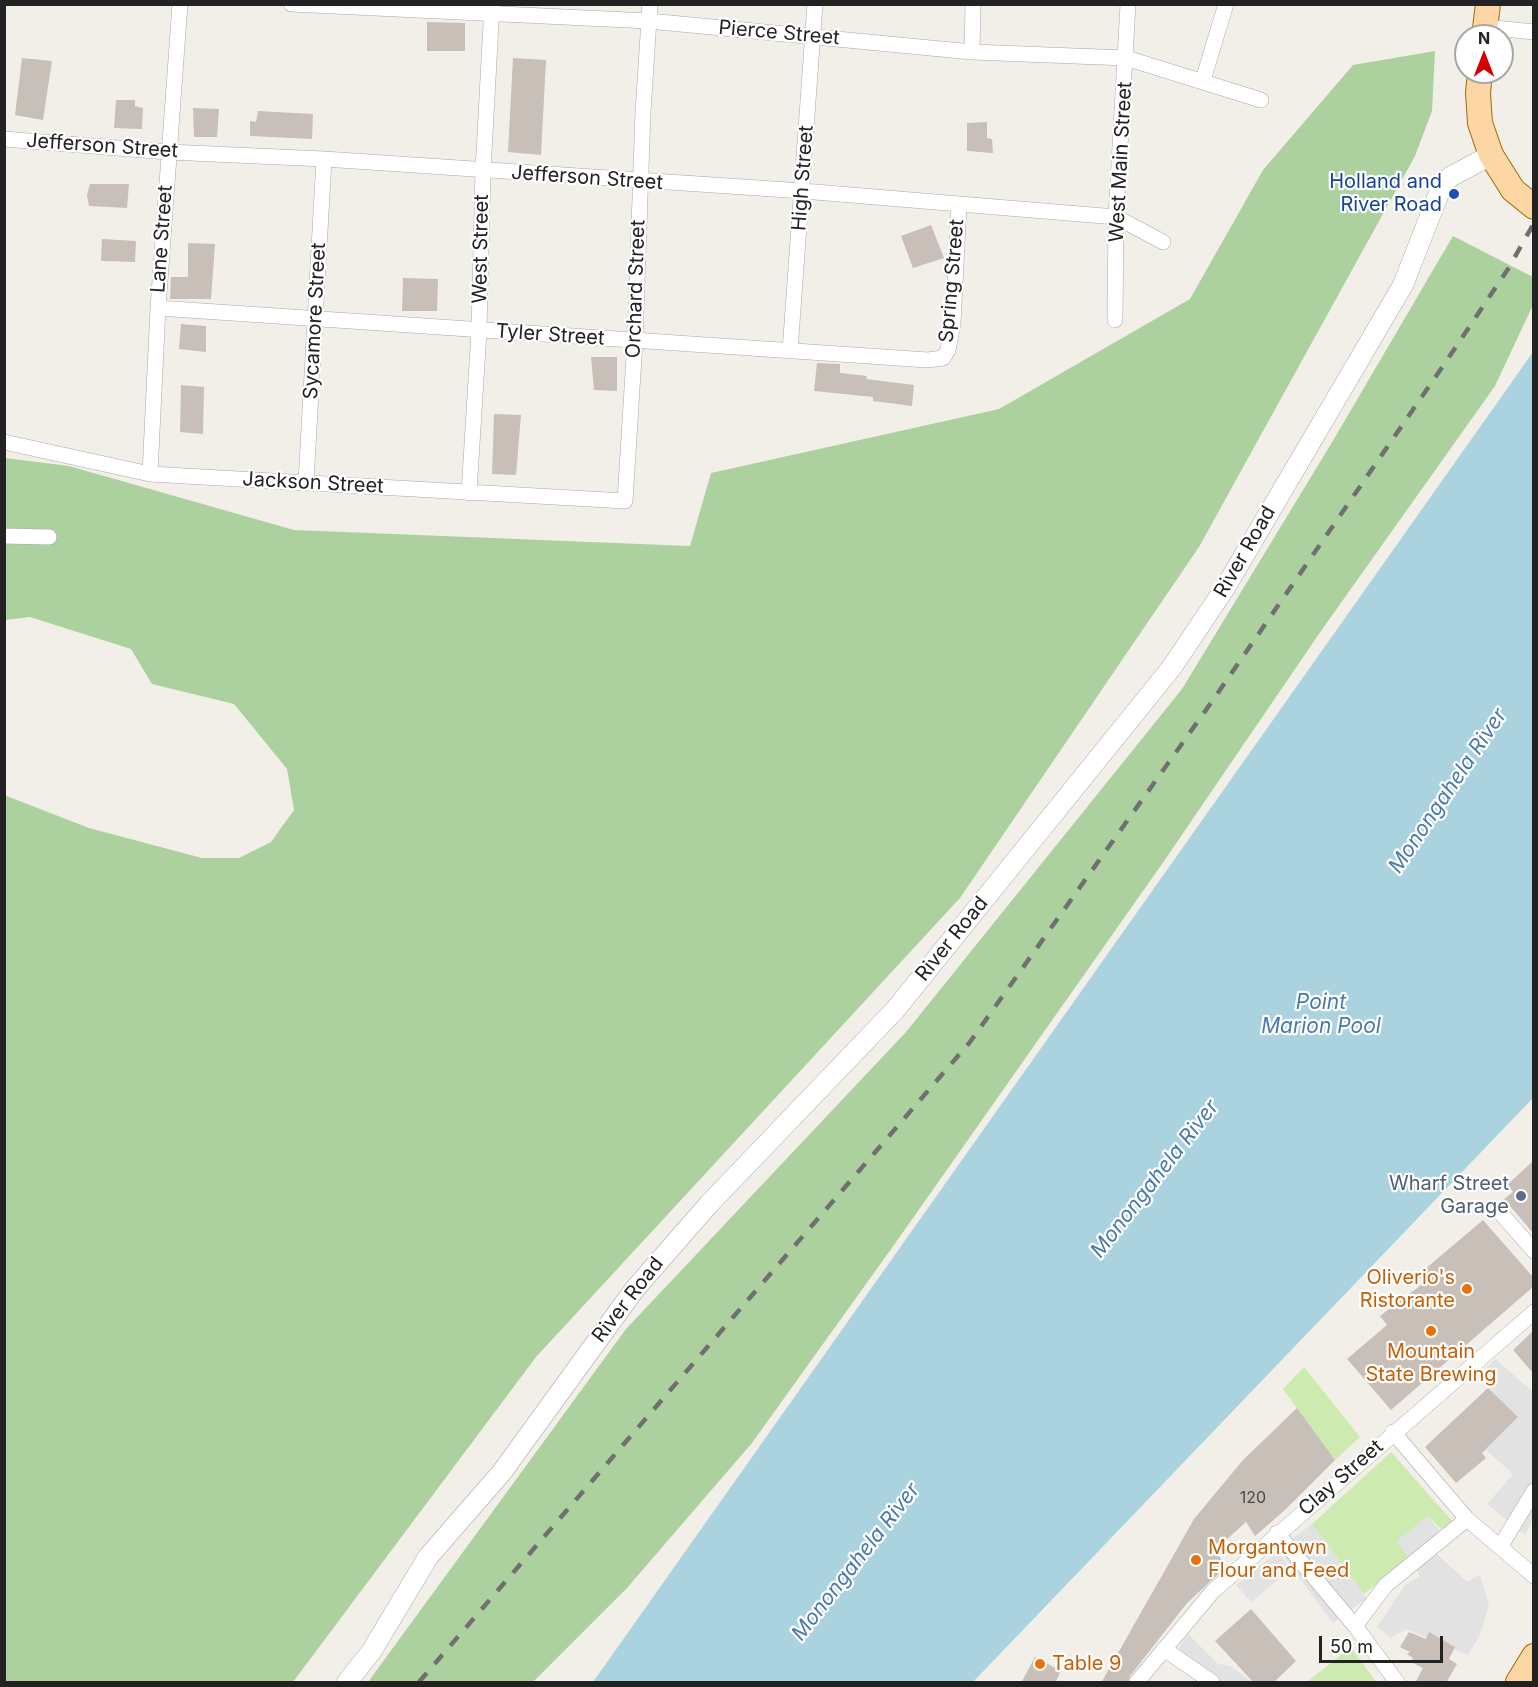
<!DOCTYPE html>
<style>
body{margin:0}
#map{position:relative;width:1538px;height:1687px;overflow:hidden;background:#f2efe9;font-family:Inter,sans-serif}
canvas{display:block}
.frame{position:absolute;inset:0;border:6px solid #222;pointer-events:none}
.north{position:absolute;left:1454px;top:24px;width:60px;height:60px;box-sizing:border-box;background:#fff;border:2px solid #a7a7a7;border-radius:50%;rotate:0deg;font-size:16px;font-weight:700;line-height:24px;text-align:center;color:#222}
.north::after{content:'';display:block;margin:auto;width:21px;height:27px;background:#d40000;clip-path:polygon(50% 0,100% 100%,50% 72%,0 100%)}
.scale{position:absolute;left:1319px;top:1636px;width:124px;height:27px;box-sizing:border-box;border:3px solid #222;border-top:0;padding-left:8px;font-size:18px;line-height:21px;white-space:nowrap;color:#222;-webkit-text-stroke:4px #fff;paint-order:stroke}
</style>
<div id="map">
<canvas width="1538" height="1687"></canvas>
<div class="frame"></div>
<div class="north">N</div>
<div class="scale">50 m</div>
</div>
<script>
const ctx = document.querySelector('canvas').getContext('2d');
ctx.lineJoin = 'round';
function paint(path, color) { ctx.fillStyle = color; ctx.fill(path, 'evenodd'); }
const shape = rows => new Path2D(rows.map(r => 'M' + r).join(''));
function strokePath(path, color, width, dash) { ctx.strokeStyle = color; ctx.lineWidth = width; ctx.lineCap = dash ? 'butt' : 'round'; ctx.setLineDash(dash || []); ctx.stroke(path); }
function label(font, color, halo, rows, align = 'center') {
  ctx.font = font + ' Inter,sans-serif'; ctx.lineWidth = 4.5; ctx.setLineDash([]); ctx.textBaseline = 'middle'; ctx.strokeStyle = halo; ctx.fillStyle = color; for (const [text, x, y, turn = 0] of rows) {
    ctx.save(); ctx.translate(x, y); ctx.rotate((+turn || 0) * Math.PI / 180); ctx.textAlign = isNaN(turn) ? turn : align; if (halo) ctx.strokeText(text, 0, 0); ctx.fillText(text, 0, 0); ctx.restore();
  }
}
const grass = shape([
 [1304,1367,1360,1437,1335,1460,1283,1389],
 [1391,1452,1454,1523,1441,1529,1428,1516,1410,1559,1364,1594,1312,1524],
 [1351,1647,1376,1682,1307,1682]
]);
const forest = shape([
 [1435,51,1432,111,1415,156,1199,547,960,898,536,1357,293,1682,5,1682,4,795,89,828,202,858,239,858,271,842,294,810,287,769,234,704,152,684,131,649,30,617,5,620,5,458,69,466,294,530,690,546,711,473,999,409,1190,299,1263,170,1353,65],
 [1453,236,1533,277,1533,305,1495,386,1321,631,1162,864,894,1245,752,1443,627,1588,533,1682,368,1682,626,1329,906,1032,1182,689,1331,444]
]);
const parking = shape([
 [1495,1359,1533,1392,1533,1519,1525,1535,1487,1504,1513,1474,1486,1450,1518,1417,1477,1377],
 [1427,1516,1449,1541,1436,1553,1467,1582,1480,1575,1489,1605,1480,1635,1468,1655,1406,1629,1391,1638,1377,1627,1405,1585,1420,1576,1397,1541],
 [1312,1524,1367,1598,1333,1623,1278,1549],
 [1277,1552,1291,1569,1251,1602,1236,1585],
 [1188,1634,1218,1664,1231,1666,1252,1682,1218,1682,1175,1654]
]);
const water = shape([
 [1533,352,1533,1098,973,1682,593,1682]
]);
const building = shape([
 [427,22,465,23,465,51,427,51],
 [22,58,52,61,43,120,15,115],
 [513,58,546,60,541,155,508,152],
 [116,100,135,100,135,106,143,108,142,129,114,128],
 [193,108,219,109,217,137,194,137],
 [258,111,313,114,312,139,250,136,250,121,256,122],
 [987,122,987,138,992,139,993,153,967,151,967,123],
 [90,184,129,184,127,208,89,206,87,195],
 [931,225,944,258,913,268,901,236],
 [102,239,136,241,135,262,101,261],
 [188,243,215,244,211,299,170,299,171,277,188,277],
 [403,278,438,279,437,311,402,311],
 [181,324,206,326,206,352,179,349],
 [591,357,617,357,617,391,594,390],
 [817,363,840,364,840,373,867,376,866,379,914,385,912,406,873,401,873,397,814,391],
 [181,385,204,387,203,434,180,432],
 [494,414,521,415,516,475,492,474],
 [1533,1161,1533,1233,1504,1199,1513,1192,1507,1185],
 [1483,1220,1533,1277,1533,1287,1391,1410,1347,1359,1387,1325,1380,1316,1425,1282,1418,1275],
 [1533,1331,1533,1373,1513,1350],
 [1488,1388,1518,1417,1482,1453,1486,1458,1456,1483,1425,1447],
 [1297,1408,1335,1460,1285,1510,1255,1536,1246,1522,1215,1550,1226,1567,1187,1603,1130,1676,1128,1683,1101,1683,1194,1519,1243,1460],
 [1251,1609,1296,1661,1273,1683,1254,1683,1215,1641],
 [1409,1632,1426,1639,1429,1632,1455,1647,1449,1659,1457,1664,1446,1683,1415,1683,1423,1668,1411,1662,1413,1658,1407,1654,1410,1652,1400,1647],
 [1035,1657,1061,1671,1055,1683,1021,1683]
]);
const minor = shape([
 [291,4,649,21,972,52,1126,58,1261,100],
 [1485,27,1534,32],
 [972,52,973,4],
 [1203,80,1226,4],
 [4,139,168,152,324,159,803,191,1116,217,1163,242],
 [158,308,928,360,943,358,948,350,953,324,959,204],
 [1115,320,1116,217,1128,4],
 [790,351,815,4],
 [4,442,150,474,625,501,635,341,643,112,650,4],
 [150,474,158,308,180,4],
 [306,482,324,159],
 [469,493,479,331,483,171,492,5],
 [4,536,49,537],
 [1498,1210,1534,1251],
 [1393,1432,1467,1519,1534,1576],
 [1277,1533,1355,1626,1397,1682],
 [1500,1547,1534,1491],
 [1355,1626,1386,1585,1467,1519],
 [1164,1649,1212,1682],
 [1137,1682,1213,1591,1534,1312]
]);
const tertiary = shape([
 [347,1682,371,1652,428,1557,502,1472,634,1290,709,1204,895,1010,1172,667,1225,588,1393,302,1403,285,1441,188,1450,177,1491,155]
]);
const primary = shape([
 [1484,36,1488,4],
 [1480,72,1478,93,1480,123,1491,155,1513,190,1534,207],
 [1518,1682,1534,1656]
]);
const rail = shape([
 [419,1682,970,1042,1213,700,1443,366,1508,269,1534,223]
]);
const markers = [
 [1454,194,6,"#1a4fb4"],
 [1521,1196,6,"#5c6f8a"],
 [1467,1289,6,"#e8710a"],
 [1431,1331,6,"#e8710a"],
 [1196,1560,6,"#e8710a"],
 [1040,1664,6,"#e8710a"]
];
const numberNames = [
 ["120",1253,1498]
];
const streetNames = [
 ["Pierce Street",779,33,5],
 ["Jefferson Street",102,146,4],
 ["West Main Street",1121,162,-87],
 ["Jefferson Street",587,178,4],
 ["High Street",803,178,-86],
 ["Lane Street",162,239,-86],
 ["West Street",481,249,-89],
 ["Spring Street",952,281,-85],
 ["Orchard Street",636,289,-88],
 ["Sycamore Street",315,321,-87],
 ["Tyler Street",550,335,4],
 ["Jackson Street",313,483,3],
 ["River Road",1245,552,-60],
 ["River Road",952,939,-51],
 ["River Road",628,1300,-52],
 ["Clay Street",1341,1478,-41]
];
const transitNames = [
 ["Holland and",1442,182],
 ["River Road",1442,205]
];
const serviceNames = [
 ["Wharf Street",1509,1184],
 ["Garage",1509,1207]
];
const foodNames = [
 ["Oliverio's",1455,1278,"right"],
 ["Ristorante",1455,1301,"right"],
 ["Mountain",1431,1352,"center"],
 ["State Brewing",1431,1375,"center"],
 ["Morgantown",1208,1548],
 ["Flour and Feed",1208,1571],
 ["Table 9",1052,1664]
];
const waterNames = [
 ["Monongahela River",1448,791,-56],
 ["Point",1321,1003],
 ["Marion Pool",1321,1027],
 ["Monongahela River",1155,1179,-52],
 ["Monongahela River",856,1562,-52]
];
paint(grass, '#cdebb0');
paint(forest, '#add19e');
paint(parking, '#e2e2e2');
paint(water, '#aad3df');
paint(building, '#c7bfb8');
strokePath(minor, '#a9a9a9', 16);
strokePath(tertiary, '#a9a9a9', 21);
strokePath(primary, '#a06b00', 26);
strokePath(minor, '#fff', 15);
strokePath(tertiary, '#fff', 20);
strokePath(primary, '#fcd6a4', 24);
strokePath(rail, '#707070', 4.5, [12, 12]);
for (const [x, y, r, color] of markers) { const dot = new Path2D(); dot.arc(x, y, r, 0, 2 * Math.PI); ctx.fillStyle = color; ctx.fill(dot); strokePath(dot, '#fff', 2); }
label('16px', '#4b4948', null, numberNames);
label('20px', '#222', '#fff', streetNames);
label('20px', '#164399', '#fff', transitNames, 'right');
label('20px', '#4e5e75', '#fff', serviceNames, 'right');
label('20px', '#c56008', '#fff', foodNames, 'left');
label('italic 21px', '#4a7aab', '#fff', waterNames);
</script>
